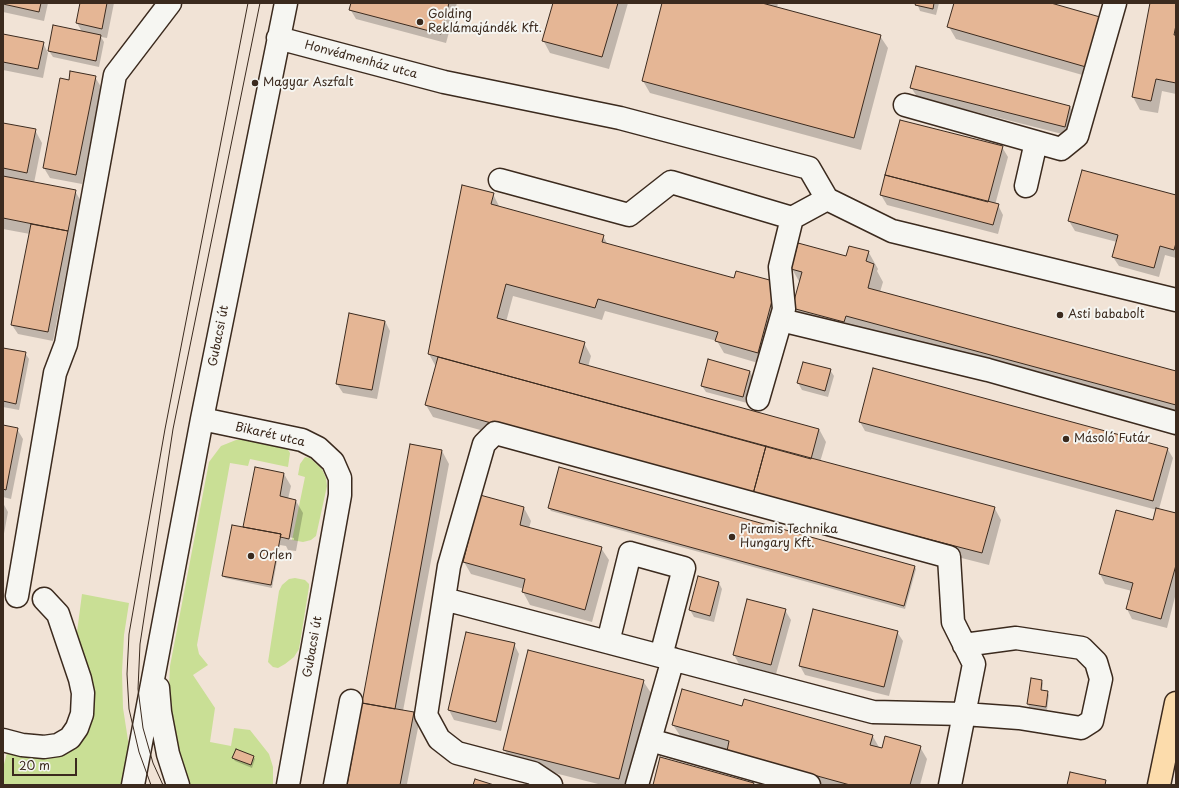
<!DOCTYPE html>
<meta charset="utf-8">
<style>
body{margin:0}
#map{position:relative;width:1179px;height:788px;overflow:hidden;background:#f1e3d6;font-family:"Playpen Sans",sans-serif}
canvas{display:block}
.frame{position:absolute;inset:0;border:4px solid #3b2a1e;pointer-events:none}
.scale{position:absolute;left:12px;top:758px;width:65px;height:18px;box-sizing:border-box;border:2px solid #3b2a1e;border-top:0;padding-left:5px;font-size:12px;line-height:14px;white-space:nowrap;color:#3b2a1e;-webkit-text-stroke:3px #f6f6f2;paint-order:stroke}
</style>
<div id="map">
<canvas width="1179" height="788"></canvas>
<div class="frame"></div>
<div class="scale">20 m</div>
</div>
<script>
const ctx = document.querySelector('canvas').getContext('2d');
ctx.lineJoin = 'round';
function paint(path, color) { ctx.fillStyle = color; ctx.fill(path, 'evenodd'); }
const shape = rows => new Path2D(rows.map(r => 'M' + r).join(''));
function strokePath(path, color, width, dash) { ctx.strokeStyle = color; ctx.lineWidth = width; ctx.lineCap = dash ? 'butt' : 'round'; ctx.setLineDash(dash || []); ctx.stroke(path); }
function label(font, color, halo, rows, align = 'center') {
  ctx.font = font + ' "Playpen Sans",sans-serif'; ctx.lineWidth = 4; ctx.setLineDash([]); ctx.textBaseline = 'middle'; ctx.strokeStyle = halo; ctx.fillStyle = color; for (const [text, x, y, turn = 0] of rows) {
    ctx.save(); ctx.translate(x, y); ctx.rotate((+turn || 0) * Math.PI / 180); ctx.textAlign = isNaN(turn) ? turn : align; if (halo) ctx.strokeText(text, 0, 0); ctx.fillText(text, 0, 0); ctx.restore();
  }
}
const green = shape([
 [236,440,256,440,287,448,290,453,288,467,250,459,248,466,230,463,197,645,199,654,208,665,193,675,215,708,210,742,231,746,234,728,250,730,269,754,273,767,273,785,190,785,175,738,169,686,170,666,209,462,221,446],
 [305,457,310,458,322,469,326,478,327,486,316,536,311,540,303,542,292,540,305,477,298,475,300,464],
 [295,578,305,580,309,584,309,587,299,649,294,657,285,664,278,668,273,667,268,662,279,591,282,585,289,579],
 [82,594,129,603,124,635,122,672,123,708,130,753,125,785,3,785,3,768,8,749,75,744,84,658,77,632]
]);
const shadow = shape([
 [3,3,48,3,44,21,3,12],
 [81,3,114,3,107,38,101,37,104,42,99,67,53,57,49,51,82,32,77,23],
 [352,3,457,3,446,43,356,19,350,9],
 [554,3,628,3,609,69,550,53,543,40],
 [663,3,778,3,777,8,880,36,888,48,861,150,650,93,643,81],
 [917,3,939,3,936,15,920,11],
 [955,3,1048,3,1093,78,956,39,949,27],
 [1151,3,1176,3,1176,94,1162,91,1158,113,1140,110,1133,97],
 [3,35,43,43,48,53,43,78,3,70],
 [95,77,101,87,82,184,50,178,44,168,69,81],
 [911,87,1070,106,1075,116,1070,136,917,97],
 [3,124,35,130,42,143,34,183,75,191,82,203,74,243,72,242,53,341,18,334,12,325,30,234,3,229],
 [1002,147,1008,157,995,205,998,205,1003,215,998,234,887,205,881,195],
 [493,194,500,208,603,236,608,245,783,295,765,365,724,353,717,341,605,311,602,320,513,296,506,322,584,343,591,356,588,367,819,429,826,442,820,462,994,507,1001,520,989,565,761,507,433,417,426,405,436,367,429,354],
 [1176,196,1176,258,1165,255,1159,277,1119,266,1113,257,1117,242,1075,231,1069,221],
 [868,251,878,269,877,271,883,282,880,292,1176,372,1176,419,803,325,793,308,800,283,792,269,847,258],
 [385,321,390,331,377,399,343,393,337,384],
 [3,349,25,353,29,359,19,410,3,407],
 [830,370,834,376,828,397,802,390,798,383],
 [750,371,753,378,747,403,706,392,702,386],
 [860,422,1167,448,1173,458,1159,509,1176,514,1176,593,1167,628,1132,619,1127,609,1132,591,1105,584,1100,574,1154,522,1157,510,865,431],
 [3,426,17,429,23,439,11,499,3,497],
 [442,451,449,464,403,711,413,713,419,723,407,784,411,785,348,785],
 [256,468,284,474,291,486,288,499,296,501,303,513,296,551,288,550,286,546,280,545,272,588,225,578,223,575,244,528],
 [281,536,294,538,294,540,281,538],
 [3,503,8,512,3,539],
 [524,508,531,521,529,528,601,548,609,560,592,622,530,605,523,592,524,589,471,574,464,562],
 [549,508,914,566,916,569,905,609,551,511],
 [719,583,722,589,714,622,694,617,690,610],
 [785,610,791,620,776,674,739,664,734,655],
 [897,632,903,641,889,696,805,675,800,666],
 [514,644,519,654,501,731,454,720,449,710],
 [1032,679,1041,681,1043,683,1042,691,1047,692,1049,695,1047,710,1029,707,1028,704],
 [643,681,651,693,627,785,602,785,511,762,504,749],
 [743,707,872,735,880,749,920,747,927,759,920,785,814,785,728,750,681,737,673,725],
 [253,756,255,759,252,768,235,761,233,758]
]);
const building = shape([
 [3,3,41,3,39,12,3,4,3,3],
 [80,3,107,3,102,29,76,23,80,3],
 [351,3,449,3,441,34,349,10,351,3],
 [553,3,618,3,602,57,542,41,553,3],
 [662,3,762,3,881,35,854,138,642,81,662,3],
 [916,3,934,3,933,9,915,5,916,3],
 [954,3,1051,3,1100,17,1086,67,947,27,954,3],
 [1150,3,1176,3,1176,25,1174,35,1176,35,1176,83,1156,79,1151,101,1132,97,1150,3],
 [53,25,101,35,96,61,48,51,53,25],
 [3,34,44,42,38,69,3,62,3,34],
 [916,66,1070,106,1065,127,910,88,916,66],
 [70,71,96,76,76,175,43,168,60,78,69,80,70,71],
 [900,120,1003,146,988,202,885,175,900,120],
 [3,123,36,129,27,173,3,168,3,123],
 [1082,170,1176,195,1176,243,1174,250,1160,246,1154,268,1112,257,1118,235,1068,221,1082,170],
 [885,175,999,204,993,225,880,195,885,175],
 [3,176,76,190,68,231,3,218,3,176],
 [462,185,494,193,491,204,604,235,602,242,734,278,736,271,777,282,758,353,715,341,718,332,598,299,595,308,506,284,497,318,585,342,579,363,819,429,811,459,428,354,462,185],
 [31,224,68,231,48,332,11,325,31,224],
 [798,243,846,256,849,246,869,251,866,261,874,264,868,288,1176,371,1176,405,846,316,844,322,792,308,802,272,791,269,798,243],
 [349,313,385,321,372,390,336,384,349,313],
 [3,348,26,352,16,404,3,401,3,348],
 [438,357,766,446,753,494,425,405,438,357],
 [708,359,750,371,743,397,701,386,708,359],
 [803,362,831,369,825,391,797,383,803,362],
 [873,368,1168,448,1153,501,859,422,873,368],
 [3,425,18,428,6,490,3,489,3,425],
 [410,444,442,450,395,709,362,703,410,444],
 [766,446,995,507,982,553,753,494,766,446],
 [255,467,284,473,280,496,296,500,289,539,280,537,281,534,243,527,255,467],
 [559,467,915,566,904,606,548,508,559,467],
 [480,495,524,507,520,525,602,547,585,610,522,592,525,579,463,562,480,495],
 [1156,508,1176,513,1176,565,1161,619,1126,609,1133,583,1099,574,1116,510,1153,520,1156,508],
 [232,525,281,534,271,585,222,576,232,525],
 [698,576,719,582,710,616,689,610,698,576],
 [747,599,786,609,771,665,733,655,747,599],
 [813,609,898,631,884,687,799,666,813,609],
 [466,632,515,643,496,722,448,710,466,632],
 [528,650,644,680,619,779,503,750,528,650],
 [1031,678,1042,680,1041,690,1048,691,1046,707,1027,704,1031,678],
 [682,689,742,706,744,699,873,735,870,745,882,748,885,736,921,746,910,785,850,785,727,751,729,741,672,725,682,689],
 [362,703,414,712,400,785,347,785,362,703],
 [236,749,254,756,251,765,232,758,236,749],
 [660,757,754,783,753,785,653,785,660,757],
 [1070,772,1106,780,1105,785,1067,785,1070,772],
 [475,779,494,785,473,785,475,779]
]);
const minor = shape([
 [278,38,444,82,620,118,809,168,827,199,892,231,1176,300],
 [905,105,1061,149,1077,136,1115,3],
 [500,180,629,215,671,182,792,218,827,199],
 [1026,186,1036,142],
 [781,320,988,370,1176,423],
 [758,399,784,309,780,267,792,218],
 [202,419,302,440,318,448,333,462,340,478,340,495,288,785],
 [17,596,55,373,66,344,115,75,170,3],
 [444,599,873,712,964,714,1019,718,1081,728,1092,721,1101,679,1096,662,1082,648,1016,638,964,645],
 [608,642,630,553,684,568,661,656],
 [158,688,160,712,168,754,178,785],
 [3,740,22,745,44,747,58,745,70,738,77,728,82,714,83,693,80,679,58,614,44,599],
 [650,740,809,785],
 [133,785,202,419,286,3],
 [335,785,351,701],
 [551,785,533,773,457,753,439,739,426,715,449,566,484,444,495,433,949,557,953,622,974,664,950,785],
 [637,785,673,659]
]);
const major = shape([
 [1159,785,1176,703]
]);
const tram = shape([
 [151,785,139,752,129,709,127,674,129,634,165,429,248,3],
 [163,785,153,763,143,728,138,689,140,644,173,429,260,3]
]);
const markers = [
 [420,22,4,"#3b2a1e"],
 [255,83,4,"#3b2a1e"],
 [1060,315,4,"#3b2a1e"],
 [1066,439,4,"#3b2a1e"],
 [732,537,4,"#3b2a1e"],
 [251,556,4,"#3b2a1e"]
];
const poiNames = [
 ["Golding",428,15],
 ["Reklámajándék Kft.",428,29],
 ["Magyar Aszfalt",263,83],
 ["Asti bababolt",1068,315],
 ["Másoló Futár",1074,439],
 ["Piramis Technika",740,530],
 ["Hungary Kft.",740,544],
 ["Orlen",259,556]
];
const streetNames = [
 ["Honvédmenház utca",361,60,15],
 ["Gubacsi út",219,336,-79],
 ["Bikarét utca",270,435,13],
 ["Gubacsi út",313,647,-80]
];
paint(green, '#c9df95');
paint(shadow, '#0003');
paint(building, '#e5b695');
strokePath(building, '#3b2a1e', 1);
strokePath(minor, '#3b2a1e', 25);
strokePath(major, '#3b2a1e', 25);
strokePath(minor, '#f6f6f2', 22);
strokePath(major, '#fcdcac', 22);
strokePath(tram, '#3b2a1e', 1);
for (const [x, y, r, color] of markers) { const dot = new Path2D(); dot.arc(x, y, r, 0, 2 * Math.PI); ctx.fillStyle = color; ctx.fill(dot); strokePath(dot, '#f6f6f2', 1.5); }
label('12px', '#3b2a1e', '#f6f6f2', poiNames, 'left');
label('12px', '#3b2a1e', '#f6f6f2', streetNames);
</script>
